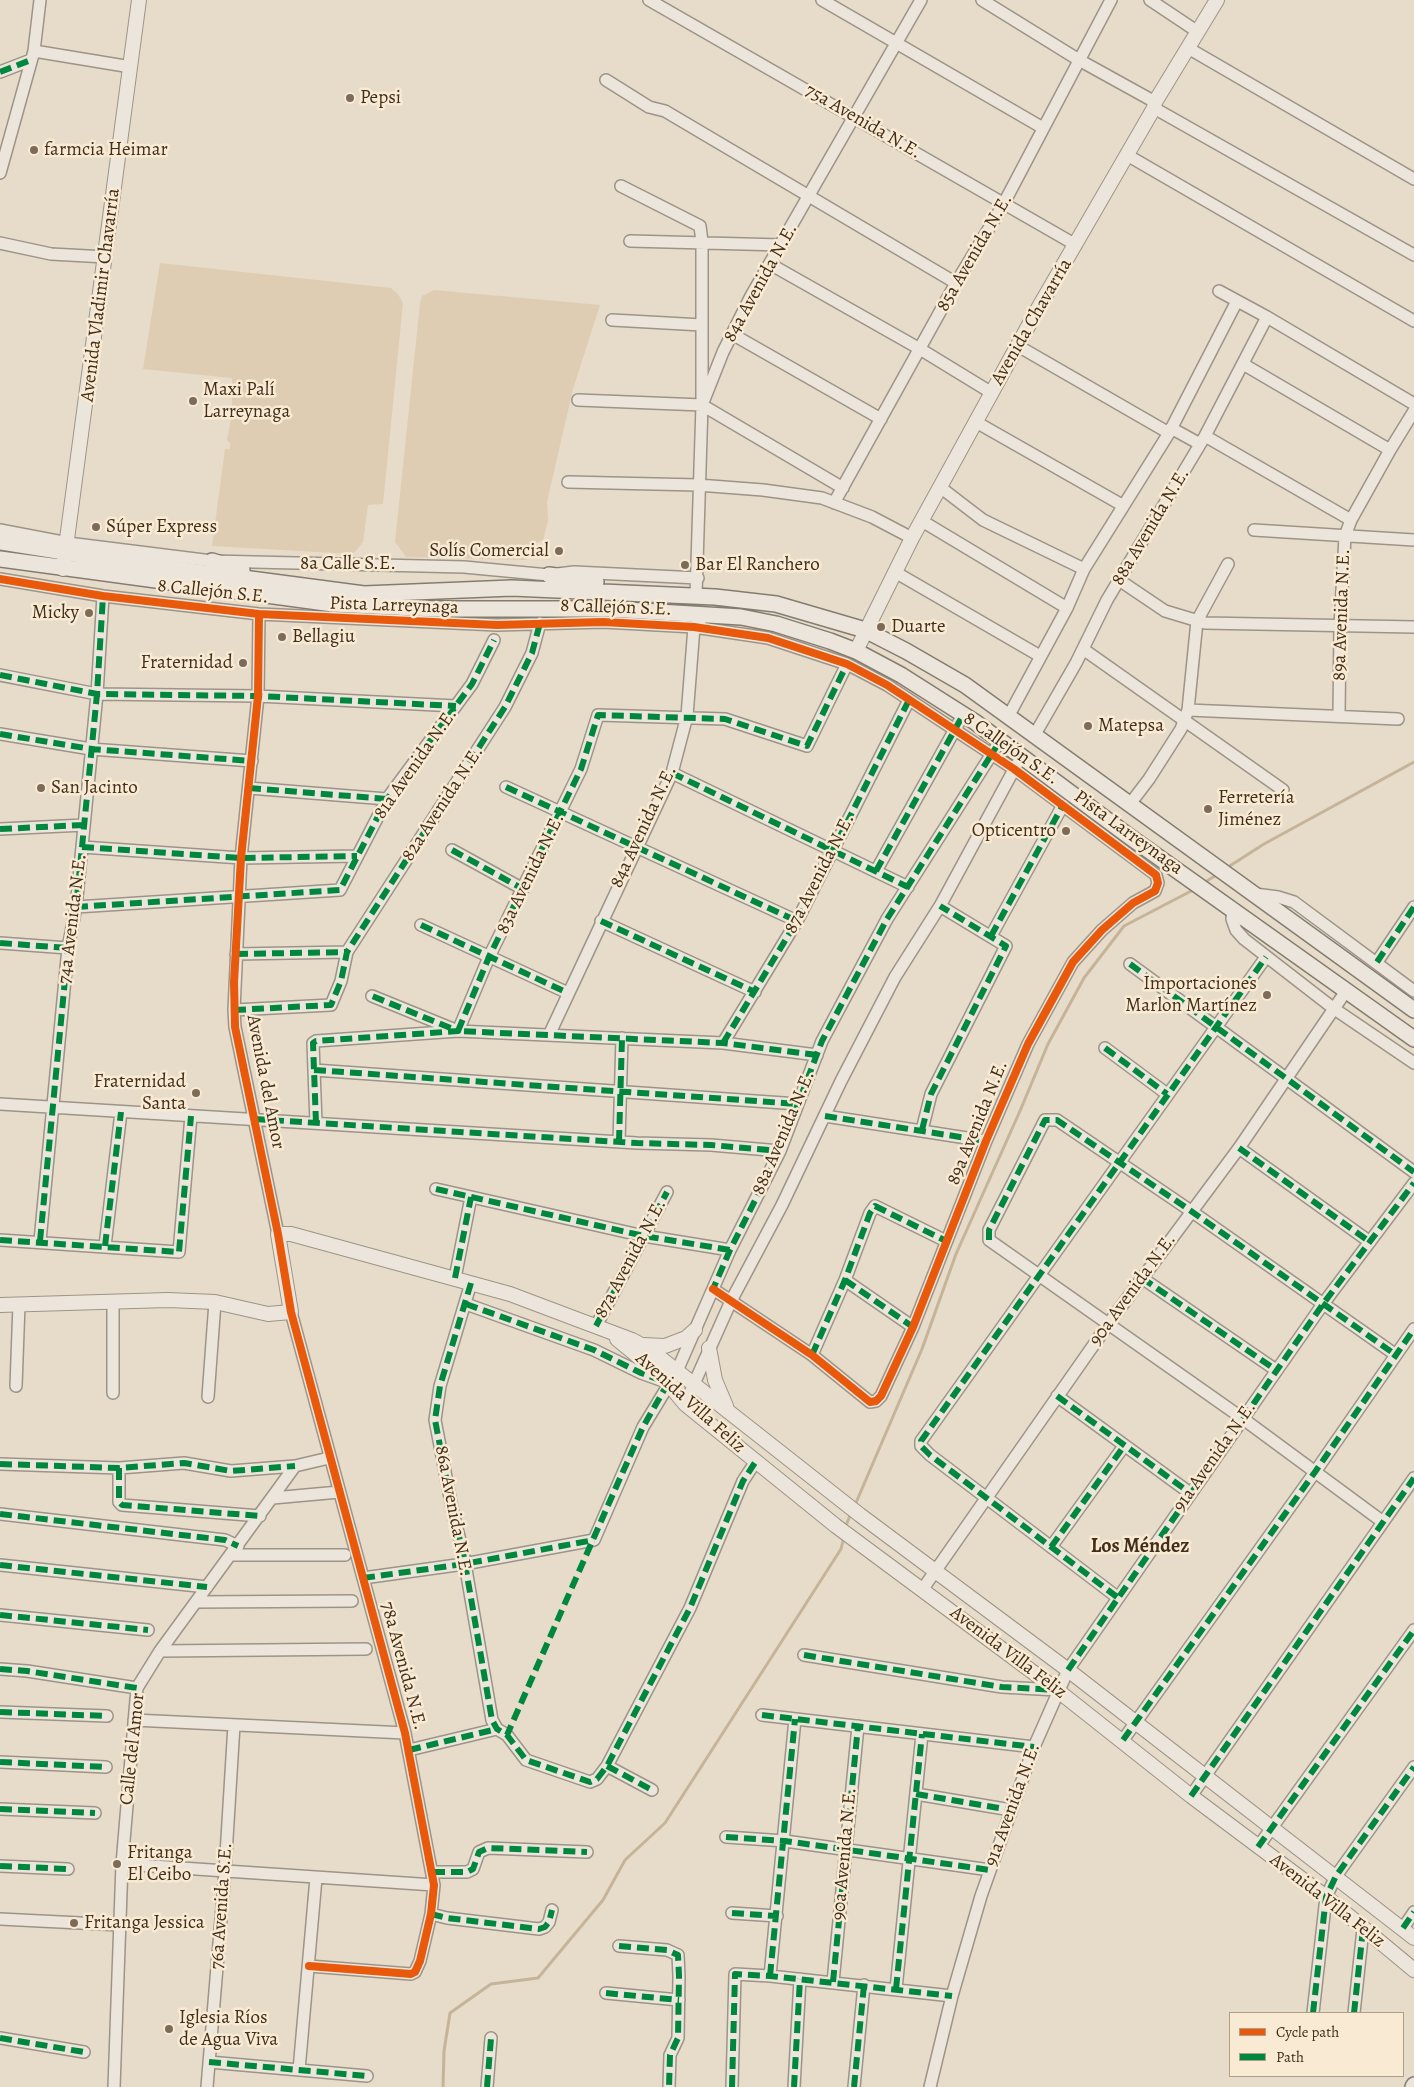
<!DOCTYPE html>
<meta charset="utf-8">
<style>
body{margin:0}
#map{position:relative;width:1414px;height:2087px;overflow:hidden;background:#e7dcc9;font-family:Alegreya,serif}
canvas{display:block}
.legend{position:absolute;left:1229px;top:2012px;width:175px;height:65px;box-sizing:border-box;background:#f8ead3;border:1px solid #af9f89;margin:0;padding:6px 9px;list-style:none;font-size:15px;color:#412e1b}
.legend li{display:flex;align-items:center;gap:10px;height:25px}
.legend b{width:25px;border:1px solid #af9f89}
</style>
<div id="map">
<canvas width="1414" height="2087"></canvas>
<ul class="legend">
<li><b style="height:6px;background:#e8590c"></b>Cycle path</li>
<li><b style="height:6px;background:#00873e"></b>Path</li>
</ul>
</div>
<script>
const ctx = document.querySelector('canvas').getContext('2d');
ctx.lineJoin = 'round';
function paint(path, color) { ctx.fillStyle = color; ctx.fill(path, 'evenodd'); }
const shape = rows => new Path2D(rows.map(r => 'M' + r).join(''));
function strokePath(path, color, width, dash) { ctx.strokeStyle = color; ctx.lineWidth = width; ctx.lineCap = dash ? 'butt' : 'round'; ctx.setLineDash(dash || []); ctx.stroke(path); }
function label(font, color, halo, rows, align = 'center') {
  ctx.font = font + ' Alegreya,serif'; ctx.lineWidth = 5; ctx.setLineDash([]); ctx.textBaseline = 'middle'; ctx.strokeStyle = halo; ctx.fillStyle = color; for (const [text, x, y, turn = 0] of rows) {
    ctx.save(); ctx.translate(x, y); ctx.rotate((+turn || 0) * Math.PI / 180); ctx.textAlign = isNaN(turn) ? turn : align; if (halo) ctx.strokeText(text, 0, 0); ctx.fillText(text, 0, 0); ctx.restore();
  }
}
const green = shape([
 [160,263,391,288,398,294,403,303,383,504,368,505,363,542,356,551,352,554,212,546,225,449,230,449,230,443,227,440,232,414,232,378,143,369],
 [434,290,600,305,573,389,547,502,548,521,543,540,532,545,526,560,406,557,395,542,420,303,422,296]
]);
const stream = shape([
 [1225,869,1264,844,1414,762],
 [1202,884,1218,874],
 [855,1505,922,1349,956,1254,1020,1111,1048,1044,1084,978,1124,926,1195,889],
 [845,1528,851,1513],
 [443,2087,444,2051,450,2013,491,1984,538,1978,603,1900,625,1860,665,1823,841,1549,844,1537]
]);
const minor = shape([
 [649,0,1076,245],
 [822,0,1043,128],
 [982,0,1079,60,1155,102],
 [1150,0,1198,32],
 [1188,48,1414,179],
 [34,51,131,67],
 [0,72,31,60],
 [606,80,649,107,665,111,956,283],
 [1154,108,1414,255],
 [1127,155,1414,321],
 [0,173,34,51,40,0],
 [621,186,700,226,702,242,702,398],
 [630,241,782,245],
 [0,243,51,254,106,257],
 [770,264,920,349,992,393],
 [1219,291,1267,317,1414,404],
 [612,320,702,325],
 [732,334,881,419],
 [1018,346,1169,433],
 [1243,364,1390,450],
 [578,400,702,405,843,488],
 [976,422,1122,505],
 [1171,428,1200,444],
 [1205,436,1351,520],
 [568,482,698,485,763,490,822,498,872,517,912,538],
 [940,487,983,520,1084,569],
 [834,503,956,283,1003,205,1111,0],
 [922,521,1067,608],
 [0,530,68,543,212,561,464,567,549,575,574,572,698,578],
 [1254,530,1414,540],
 [895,572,1040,656],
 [0,579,103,596,259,614,497,625,603,622,694,627,768,638,847,664,887,685,1014,769,1156,875,1158,883,1155,891,1133,903,1102,930,1073,962,1028,1044,986,1141,913,1327,881,1396,876,1401,870,1402,812,1355,713,1289],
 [1119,580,1165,611,1205,623,1414,627],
 [696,595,702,405,723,352,751,296,921,0],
 [259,614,258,696,241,858,234,1010,235,1027,278,1234],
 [1083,649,1283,790],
 [0,675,97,694,258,696,456,706],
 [1188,710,1398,719],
 [1339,716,1340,626,1345,536,1351,520,1390,450,1414,411],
 [1008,717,1067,608,1084,569,1169,433,1237,301],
 [0,734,91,749,252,761],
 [1034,736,1076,663,1107,600,1205,436,1267,317],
 [672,773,908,887],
 [506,787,797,921],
 [249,788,387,799],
 [1130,804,1149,779,1181,729,1188,710,1197,621,1228,564],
 [0,829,84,825],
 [82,847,241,858,357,856],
 [452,850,523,889],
 [876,871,963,715],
 [1255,894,1278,897,1294,902,1414,991],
 [76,907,340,890,387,799,472,684,494,640],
 [1233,909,1232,919,1236,930,1244,939,1333,1008,1414,1063],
 [601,921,755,992],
 [421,925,568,993],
 [991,936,1063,805],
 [0,943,68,948],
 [236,954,347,952],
 [1377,962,1414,907],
 [1130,964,1414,1172],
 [234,1010,331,1005,341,981,347,952,505,707,532,653,540,623],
 [550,1033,672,773,687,716,694,627,700,622],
 [723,1043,797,921,909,700],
 [1105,1048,1167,1094],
 [817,1055,723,1043,458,1031,489,957,581,769,598,715,725,719,807,746,847,664],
 [314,1070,798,1104],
 [0,1104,637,1143,711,1145,780,1151],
 [825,1116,986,1141],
 [316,1123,313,1043,316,1041,458,1031,372,996],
 [922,1130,931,1094,1006,946,940,906],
 [619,1142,622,1038],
 [1239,1148,1370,1242],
 [436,1189,644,1236,730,1250],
 [0,1240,179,1252,191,1116],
 [40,1241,68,948,76,907,82,847,97,694,103,596],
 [105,1246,121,1112],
 [455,1278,471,1197],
 [1142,1278,1276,1370],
 [845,1280,913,1327],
 [471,1283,440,1386,435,1420,453,1513,463,1552,492,1720,497,1729,507,1735,526,1760,590,1782,597,1779,607,1766,690,1608,743,1481,756,1461],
 [113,1301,113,1393],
 [466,1304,594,1350,641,1373,666,1382],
 [291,1312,405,1733,434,1885,431,1914,420,1961,415,1972,411,1974,309,1966],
 [596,1326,667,1192],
 [812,1355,845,1280,870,1213,875,1206,946,1241],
 [16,1386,19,1304],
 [1057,1396,1190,1493],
 [208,1397,215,1302],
 [685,1404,731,1301,782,1205,841,1081,895,977,940,906,1017,764],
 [0,1464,119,1468,184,1463,231,1471,295,1466],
 [119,1468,119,1502,122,1505,260,1516],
 [273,1498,339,1492],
 [0,1514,225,1540,238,1546],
 [1383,1522,1242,1418,989,1240,989,1230,1045,1120,1057,1120,1191,1211,1396,1355],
 [1051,1547,1124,1446],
 [231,1555,345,1555],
 [0,1565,207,1587],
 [363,1578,464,1564,594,1540,643,1427,677,1371,730,1250,780,1151,822,1041,887,919,1000,741],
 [922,1590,1109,1323,1239,1148,1346,991],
 [1117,1597,930,1455,921,1446,921,1441,1266,957],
 [196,1602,352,1601],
 [0,1615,148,1630],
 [160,1651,366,1649],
 [804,1655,1002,1687,1057,1690],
 [0,1669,27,1671,137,1688],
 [0,1712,107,1716],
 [762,1715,1034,1747],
 [134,1720,405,1733],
 [1123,1740,1315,1472,1414,1329],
 [409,1750,497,1729],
 [0,1762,106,1767],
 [607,1766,652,1790],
 [916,1794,1011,1810],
 [1191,1796,1414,1478],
 [0,1809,95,1813],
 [726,1837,785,1841,990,1870],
 [1258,1847,1414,1630],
 [122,1864,434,1885],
 [0,1866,68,1869],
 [433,1872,467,1872,473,1869,479,1852,488,1848,587,1852],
 [732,1913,777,1916],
 [431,1914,447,1918,539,1929,545,1927,549,1922,552,1910],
 [0,1919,120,1925],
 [1403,1928,1414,1912],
 [619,1946,667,1950,678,1955,679,1976,678,2038,670,2055,669,2087],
 [770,1976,795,1719],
 [833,1982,858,1726],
 [896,1989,922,1734],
 [606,1993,679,2000],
 [1313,2013,1326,1897,1336,1876,1414,1767],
 [1354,2013,1363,1929],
 [0,2038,84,2052],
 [209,2062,367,2076],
 [299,2070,316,1878],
 [114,2087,122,1864,137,1688,160,1651,295,1466,329,1458],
 [207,2087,225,1871,234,1725],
 [487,2087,491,2038],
 [732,2087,735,1974,770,1976,952,1996],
 [794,2087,800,1979],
 [854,2087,864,1985],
 [930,2087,952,1996,981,1896,1034,1747,1068,1670,1323,1304,1414,1183]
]);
const tertiary = shape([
 [63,569,139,0],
 [856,651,912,538,1036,312,1154,108,1155,102,1217,0],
 [0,1305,168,1300,215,1302,268,1314,291,1312,278,1234,291,1234,510,1294,632,1340,649,1349,860,1515,1068,1670,1414,1938],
 [617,1339,662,1376,685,1404,836,1526,1057,1690,1191,1796,1326,1897,1414,1970],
 [643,1345,665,1346,686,1338,695,1330],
 [709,1348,715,1380,726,1406]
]);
const secondary = shape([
 [0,542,152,566,364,594,512,588,715,597,776,604,865,630,906,651,965,685,1414,1010],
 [0,559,333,604,434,609,609,609,741,617,776,624,830,641,856,651,901,675,975,722,1130,837,1414,1039],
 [212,561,242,570],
 [549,575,596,582],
 [1413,2087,1414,2085]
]);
const quiet = shape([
 [0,72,31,60],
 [0,675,97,694,258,696,456,706],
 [0,734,91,749,252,761],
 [672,773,908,887],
 [506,787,797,921],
 [249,788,387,799],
 [0,829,84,825],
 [82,847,241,858,357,856],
 [452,850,523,889],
 [876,871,963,715],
 [76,907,340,890,387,799,472,684,494,640],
 [601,921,755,992],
 [421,925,568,993],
 [991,936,1063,805],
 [0,943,68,948],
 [236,954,347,952],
 [1377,962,1414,907],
 [1130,964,1414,1172],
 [234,1010,331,1005,341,981,347,952,505,707,532,653,540,623],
 [723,1043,797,921,909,700],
 [1105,1048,1167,1094],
 [817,1055,723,1043,458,1031,489,957,581,769,598,715,725,719,807,746,847,664],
 [314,1070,798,1104],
 [825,1116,986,1141],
 [254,1119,637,1143,711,1145,780,1151],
 [316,1123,313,1043,316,1041,458,1031,372,996],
 [922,1130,931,1094,1006,946,940,906],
 [619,1142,622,1038],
 [1239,1148,1370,1242],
 [436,1189,644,1236,730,1250],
 [0,1240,179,1252,191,1116],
 [989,1240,989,1230,1045,1120,1057,1120,1191,1211,1396,1355],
 [40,1241,68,948,76,907,82,847,97,694,103,596],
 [105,1246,121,1112],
 [455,1278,471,1197],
 [1142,1278,1276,1370],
 [845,1280,913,1327],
 [471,1283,440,1386,435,1420,453,1513,463,1552,492,1720,497,1729,507,1735,526,1760,590,1782,597,1779,607,1766,690,1608,743,1481,756,1461],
 [717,1291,713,1289,730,1250,780,1151,822,1041,887,919,1000,741],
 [466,1304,594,1350,641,1373,668,1383,643,1427,617,1485,507,1735],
 [596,1326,667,1192],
 [812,1355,845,1280,870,1213,875,1206,946,1241],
 [1057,1396,1190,1493],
 [0,1464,119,1468,184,1463,231,1471,295,1466],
 [119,1468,119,1502,122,1505,260,1516],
 [0,1514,225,1540,238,1546],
 [1051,1547,1124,1446],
 [0,1565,207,1587],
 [363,1578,464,1564,594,1540],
 [1117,1597,930,1455,921,1446,921,1441,1266,957],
 [0,1615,148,1630],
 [804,1655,1002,1687,1057,1690],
 [0,1669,27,1671,137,1688],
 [1068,1670,1323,1304,1414,1183],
 [0,1712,107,1716],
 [762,1715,1034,1747],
 [1123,1740,1315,1472,1414,1329],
 [409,1750,497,1729],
 [0,1762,106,1767],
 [607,1766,652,1790],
 [916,1794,1011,1810],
 [1191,1796,1414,1478],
 [0,1809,95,1813],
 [726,1837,785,1841,990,1870],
 [1258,1847,1414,1630],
 [0,1866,68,1869],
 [433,1872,467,1872,473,1869,479,1852,488,1848,587,1852],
 [732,1913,777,1916],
 [431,1914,447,1918,539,1929,545,1927,549,1922,552,1910],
 [1403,1928,1414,1912],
 [619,1946,667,1950,678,1955,679,1976,678,2038,670,2055,669,2087],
 [770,1976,795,1719],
 [833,1982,858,1726],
 [896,1989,922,1734],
 [606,1993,679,2000],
 [1313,2013,1326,1897,1336,1876,1414,1767],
 [1354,2013,1363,1929],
 [0,2038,84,2052],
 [209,2062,367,2076],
 [487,2087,491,2038],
 [732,2087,735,1974,770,1976,952,1996],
 [794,2087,800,1979],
 [854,2087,864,1985]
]);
const cycleway = shape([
 [0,579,103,596,259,614,497,625,603,622,694,627,768,638,847,664,887,685,1014,769,1156,875,1158,883,1155,891,1133,903,1102,930,1073,962,1028,1044,986,1141,913,1327,881,1396,876,1401,870,1402,812,1355,713,1289],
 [259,614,258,696,241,858,234,982,235,1027,278,1234,291,1312,405,1733,434,1885,431,1914,420,1961,415,1972,411,1974,309,1966]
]);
const markers = [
 [350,98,5,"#7b6b58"],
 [34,150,5,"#7b6b58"],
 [193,401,5,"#7b6b58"],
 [96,527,5,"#7b6b58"],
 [559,551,5,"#7b6b58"],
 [685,565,5,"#7b6b58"],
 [89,613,5,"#7b6b58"],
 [881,627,5,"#7b6b58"],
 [282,637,5,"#7b6b58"],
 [243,663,5,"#7b6b58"],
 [1088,726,5,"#7b6b58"],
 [41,788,5,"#7b6b58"],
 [1208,809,5,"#7b6b58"],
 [1066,831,5,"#7b6b58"],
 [1267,995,5,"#7b6b58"],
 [196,1093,5,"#7b6b58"],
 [117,1864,5,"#7b6b58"],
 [74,1923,5,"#7b6b58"],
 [169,2029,5,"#7b6b58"]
];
const poiNames = [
 ["Pepsi",360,98],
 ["farmcia Heimar",44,150],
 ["Maxi Palí",203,390],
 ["Larreynaga",203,412],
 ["Súper Express",106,527],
 ["Solís Comercial",549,551,"right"],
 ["Bar El Ranchero",695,565],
 ["Micky",79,613,"right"],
 ["Duarte",891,627],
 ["Bellagiu",292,637],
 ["Fraternidad",233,663,"right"],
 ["Matepsa",1098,726],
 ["San Jacinto",51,788],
 ["Ferretería",1218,798],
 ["Jiménez",1218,820],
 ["Opticentro",1056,831,"right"],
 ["Importaciones",1257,984,"right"],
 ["Marlon Martínez",1257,1006,"right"],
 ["Fraternidad",186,1082,"right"],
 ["Santa",186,1104,"right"],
 ["Fritanga",127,1853],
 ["El Ceibo",127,1875],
 ["Fritanga Jessica",84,1923],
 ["Iglesia Ríos",179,2018],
 ["de Agua Viva",179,2040]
];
const streetNames = [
 ["75a Avenida N.E.",863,122,30],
 ["85a Avenida N.E.",975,253,-60],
 ["84a Avenida N.E.",761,283,-61],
 ["Avenida Vladimir Chavarría",101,295,-83],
 ["Avenida Chavarría",1032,322,-60],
 ["88a Avenida N.E.",1151,527,-59],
 ["8a Calle S.E.",348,564],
 ["8 Callejón S.E.",213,592,6],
 ["Pista Larreynaga",394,606,2],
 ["8 Callejón S.E.",616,608,2],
 ["89a Avenida N.E.",1342,615,-88],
 ["8 Callejón S.E.",1011,749,35],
 ["81a Avenida N.E.",416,764,-55],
 ["82a Avenida N.E.",443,804,-57],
 ["84a Avenida N.E.",644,827,-65],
 ["Pista Larreynaga",1128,833,36],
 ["83a Avenida N.E.",531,874,-64],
 ["87a Avenida N.E.",820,874,-63],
 ["74a Avenida N.E.",73,919,-83],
 ["Avenida del Amor",265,1082,79],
 ["89a Avenida N.E.",978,1123,-68],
 ["88a Avenida N.E.",784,1133,-67],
 ["87a Avenida N.E.",631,1259,-62],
 ["90a Avenida N.E.",1133,1290,-54],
 ["Avenida Villa Feliz",690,1403,42],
 ["91a Avenida N.E.",1215,1457,-55],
 ["86a Avenida N.E.",453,1511,79],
 ["Avenida Villa Feliz",1008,1653,37],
 ["78a Avenida N.E.",403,1666,75],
 ["Calle del Amor",133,1749,-84],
 ["91a Avenida N.E.",1013,1805,-70],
 ["90a Avenida N.E.",845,1854,-85],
 ["Avenida Villa Feliz",1327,1901,38],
 ["76a Avenida S.E.",222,1906,-86]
];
const neighbourhoodNames = [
 ["Los Méndez",1140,1547]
];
paint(green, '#decdb3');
strokePath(stream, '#c5b499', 3);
strokePath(minor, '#9d9487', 14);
strokePath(tertiary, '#9d9487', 16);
strokePath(secondary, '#857c70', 18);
strokePath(minor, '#ebe5dc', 11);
strokePath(tertiary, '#ebe5dc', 14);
strokePath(secondary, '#ebe5dc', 15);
strokePath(quiet, '#00873e', 6, [12, 6]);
strokePath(cycleway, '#e8590c', 8);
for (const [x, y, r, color] of markers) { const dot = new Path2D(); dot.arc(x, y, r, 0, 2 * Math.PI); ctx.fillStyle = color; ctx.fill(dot); strokePath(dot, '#f8ead3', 2); }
label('19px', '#412e1b', '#f8ead3', poiNames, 'left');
label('19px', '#412e1b', '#f8ead3', streetNames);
label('bold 20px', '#412e1b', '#f8ead3', neighbourhoodNames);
</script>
